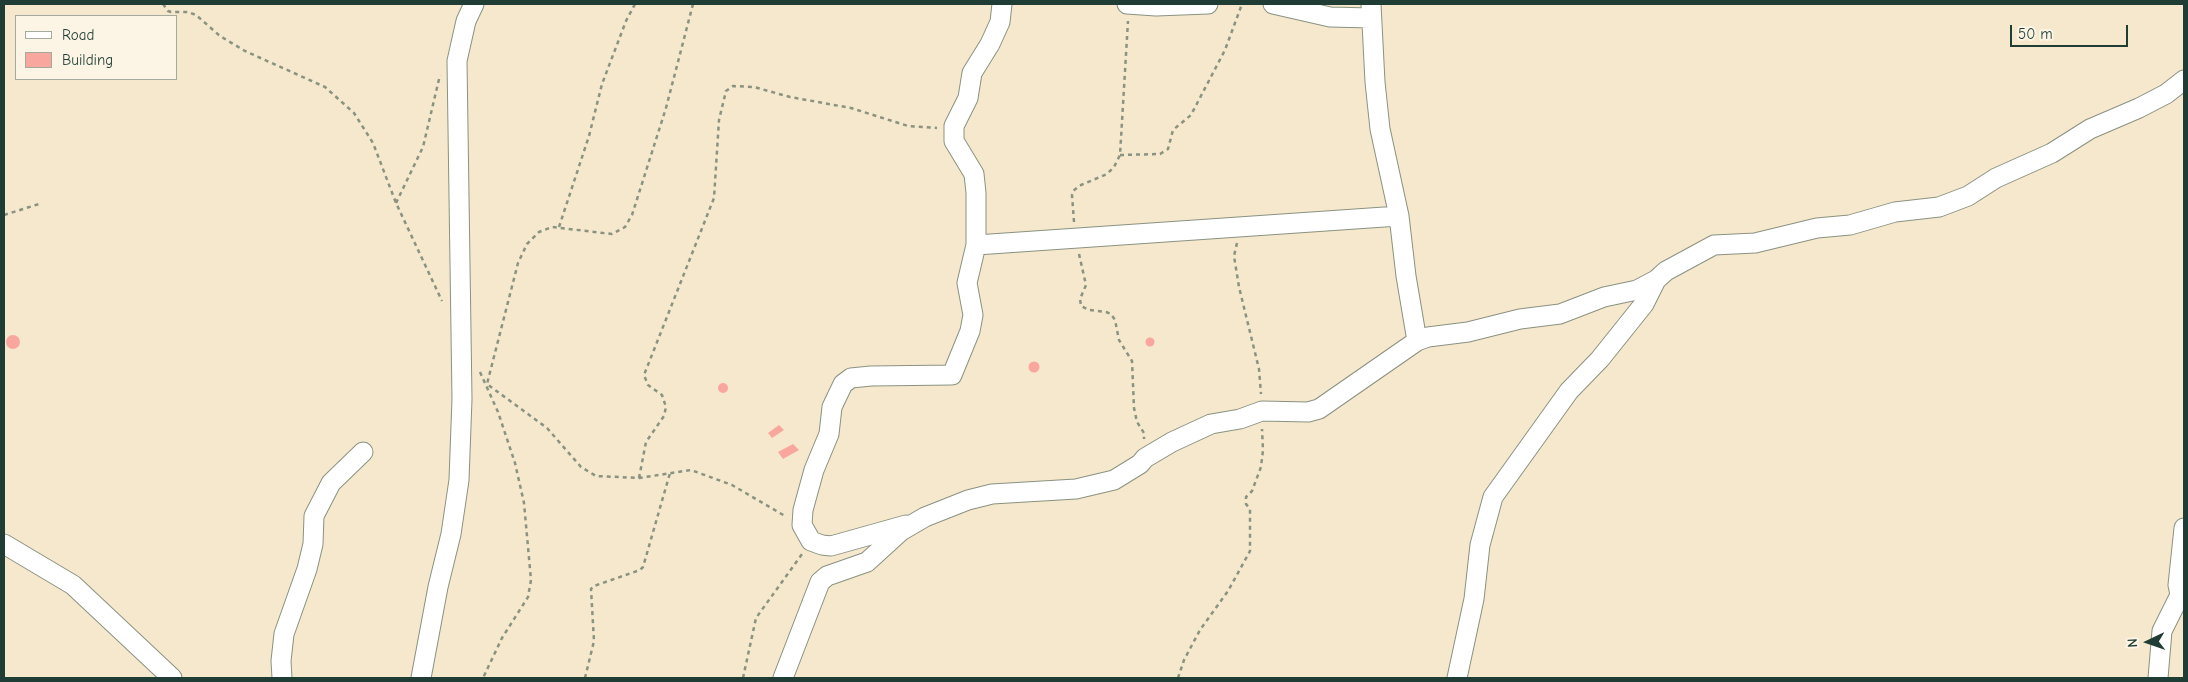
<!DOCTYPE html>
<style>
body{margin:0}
#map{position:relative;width:2188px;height:682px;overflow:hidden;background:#f5e8cd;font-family:"Comic Neue",sans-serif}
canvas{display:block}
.frame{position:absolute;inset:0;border:5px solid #1f3d34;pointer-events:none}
.legend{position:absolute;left:15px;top:15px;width:162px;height:65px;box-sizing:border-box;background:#fcf5e5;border:1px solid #a4ab9e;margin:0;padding:6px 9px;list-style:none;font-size:15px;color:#1f3d34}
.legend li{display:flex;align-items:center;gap:10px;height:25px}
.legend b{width:25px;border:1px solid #a4ab9e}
.north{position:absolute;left:2123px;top:617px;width:50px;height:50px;-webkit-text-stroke:4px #fcf5e5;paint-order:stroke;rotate:267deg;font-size:14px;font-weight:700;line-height:20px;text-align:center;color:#1f3d34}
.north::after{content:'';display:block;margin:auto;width:18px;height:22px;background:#1f3d34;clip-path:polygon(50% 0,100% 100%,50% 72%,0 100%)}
.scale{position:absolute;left:2010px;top:25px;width:118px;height:22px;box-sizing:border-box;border:2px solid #1f3d34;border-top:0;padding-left:6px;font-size:15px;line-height:18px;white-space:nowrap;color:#1f3d34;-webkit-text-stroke:4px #fcf5e5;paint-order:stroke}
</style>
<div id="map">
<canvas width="2188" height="682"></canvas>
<div class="frame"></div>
<ul class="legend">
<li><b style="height:6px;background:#fff"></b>Road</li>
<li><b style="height:14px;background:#f9a79e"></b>Building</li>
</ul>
<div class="north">N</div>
<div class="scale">50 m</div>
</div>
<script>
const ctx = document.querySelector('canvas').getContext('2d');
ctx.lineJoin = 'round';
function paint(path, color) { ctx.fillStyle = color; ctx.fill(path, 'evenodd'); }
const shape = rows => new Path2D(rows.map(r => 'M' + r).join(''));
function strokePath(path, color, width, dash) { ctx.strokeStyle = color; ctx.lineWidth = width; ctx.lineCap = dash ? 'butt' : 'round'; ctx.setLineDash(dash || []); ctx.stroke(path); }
const building = shape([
 '6 342a7 7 0 1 1 14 0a7 7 0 1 1-14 0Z',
 '1145.5 342a4.5 4.5 0 1 1 9 0a4.5 4.5 0 1 1-9 0Z',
 '1028.5 367a5.5 5.5 0 1 1 11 0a5.5 5.5 0 1 1-11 0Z',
 '718 388a5 5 0 1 1 10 0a5 5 0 1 1-10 0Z',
 [779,425,784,430,772,438,768,433],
 [793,444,799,450,783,459,778,452]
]);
const path = shape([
 [163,4,168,11,171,12,188,12,196,15,220,36,245,51,325,87,354,113,373,143,396,203,442,301],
 [693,4,666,108,632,215,625,227,612,234,552,227,539,232,527,244,518,263,487,384,547,428,581,467,596,476,639,478,691,470,732,485,785,516],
 [1120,155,1160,154,1168,149,1173,130,1191,115,1225,50,1242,4],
 [396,203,423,147,440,75],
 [4,215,39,204],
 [1074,222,1072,195,1073,191,1081,185,1107,174,1114,167,1120,155,1128,21],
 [559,227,589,136,602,84,626,21,635,4],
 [1237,243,1234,256,1239,287,1259,369,1261,394],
 [1079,254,1086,285,1080,299,1081,306,1089,310,1106,312,1111,314,1115,320,1119,340,1132,361,1134,408,1137,422,1144,433,1144,439],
 [480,372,498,412,515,463,524,503,531,580,528,597,502,638,483,678],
 [639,478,646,442,664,416,666,407,662,395,648,385,644,375,714,198,719,120,726,91,733,86,754,87,790,97,851,108,908,126,937,128],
 [585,678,594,641,591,589,594,586,640,570,643,567,670,473],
 [743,678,756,618,802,554],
 [1178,678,1184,660,1200,630,1228,591,1250,551,1250,509,1246,504,1246,497,1252,491,1261,467,1263,450,1262,429]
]);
const minor = shape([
 [1127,4,1156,6,1208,4],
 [1273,4,1330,17,1371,18],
 [1371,4,1375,82,1380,129,1399,216,1406,276,1417,341],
 [976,245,1399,216],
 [906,525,831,546,822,545,811,541,802,525,803,510,814,470,829,434,832,407,843,384,851,378,871,376,952,375,970,331,973,315,967,283,976,245,976,193,974,174,954,141,954,126,968,98,972,73,990,44,1000,22,1002,4],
 [4,544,73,585,172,678],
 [282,678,281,661,284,634,307,569,313,544,314,516,331,483,363,452],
 [421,678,438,587,451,534,459,480,462,399,457,61,466,21,474,4],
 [783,678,820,582,827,576,867,562,901,531,925,517,968,500,992,494,1076,489,1114,480,1140,464,1145,458,1172,442,1211,424,1240,419,1262,411,1308,412,1319,409,1417,341,1428,337,1468,332,1520,319,1560,314,1604,297,1637,290,1656,280,1666,271,1714,245,1755,243,1817,228,1850,225,1895,212,1939,207,1968,196,1996,178,2052,153,2090,129,2139,108,2166,94,2184,80],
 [1457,678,1474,599,1480,545,1493,497,1569,391,1600,359,1644,304,1656,280],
 [2158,678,2162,631,2180,595,2178,585,2184,528]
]);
paint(building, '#f9a79e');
strokePath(minor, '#8a9280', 21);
strokePath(path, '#8a9280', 2.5, [4, 4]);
strokePath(minor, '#fff', 19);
</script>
